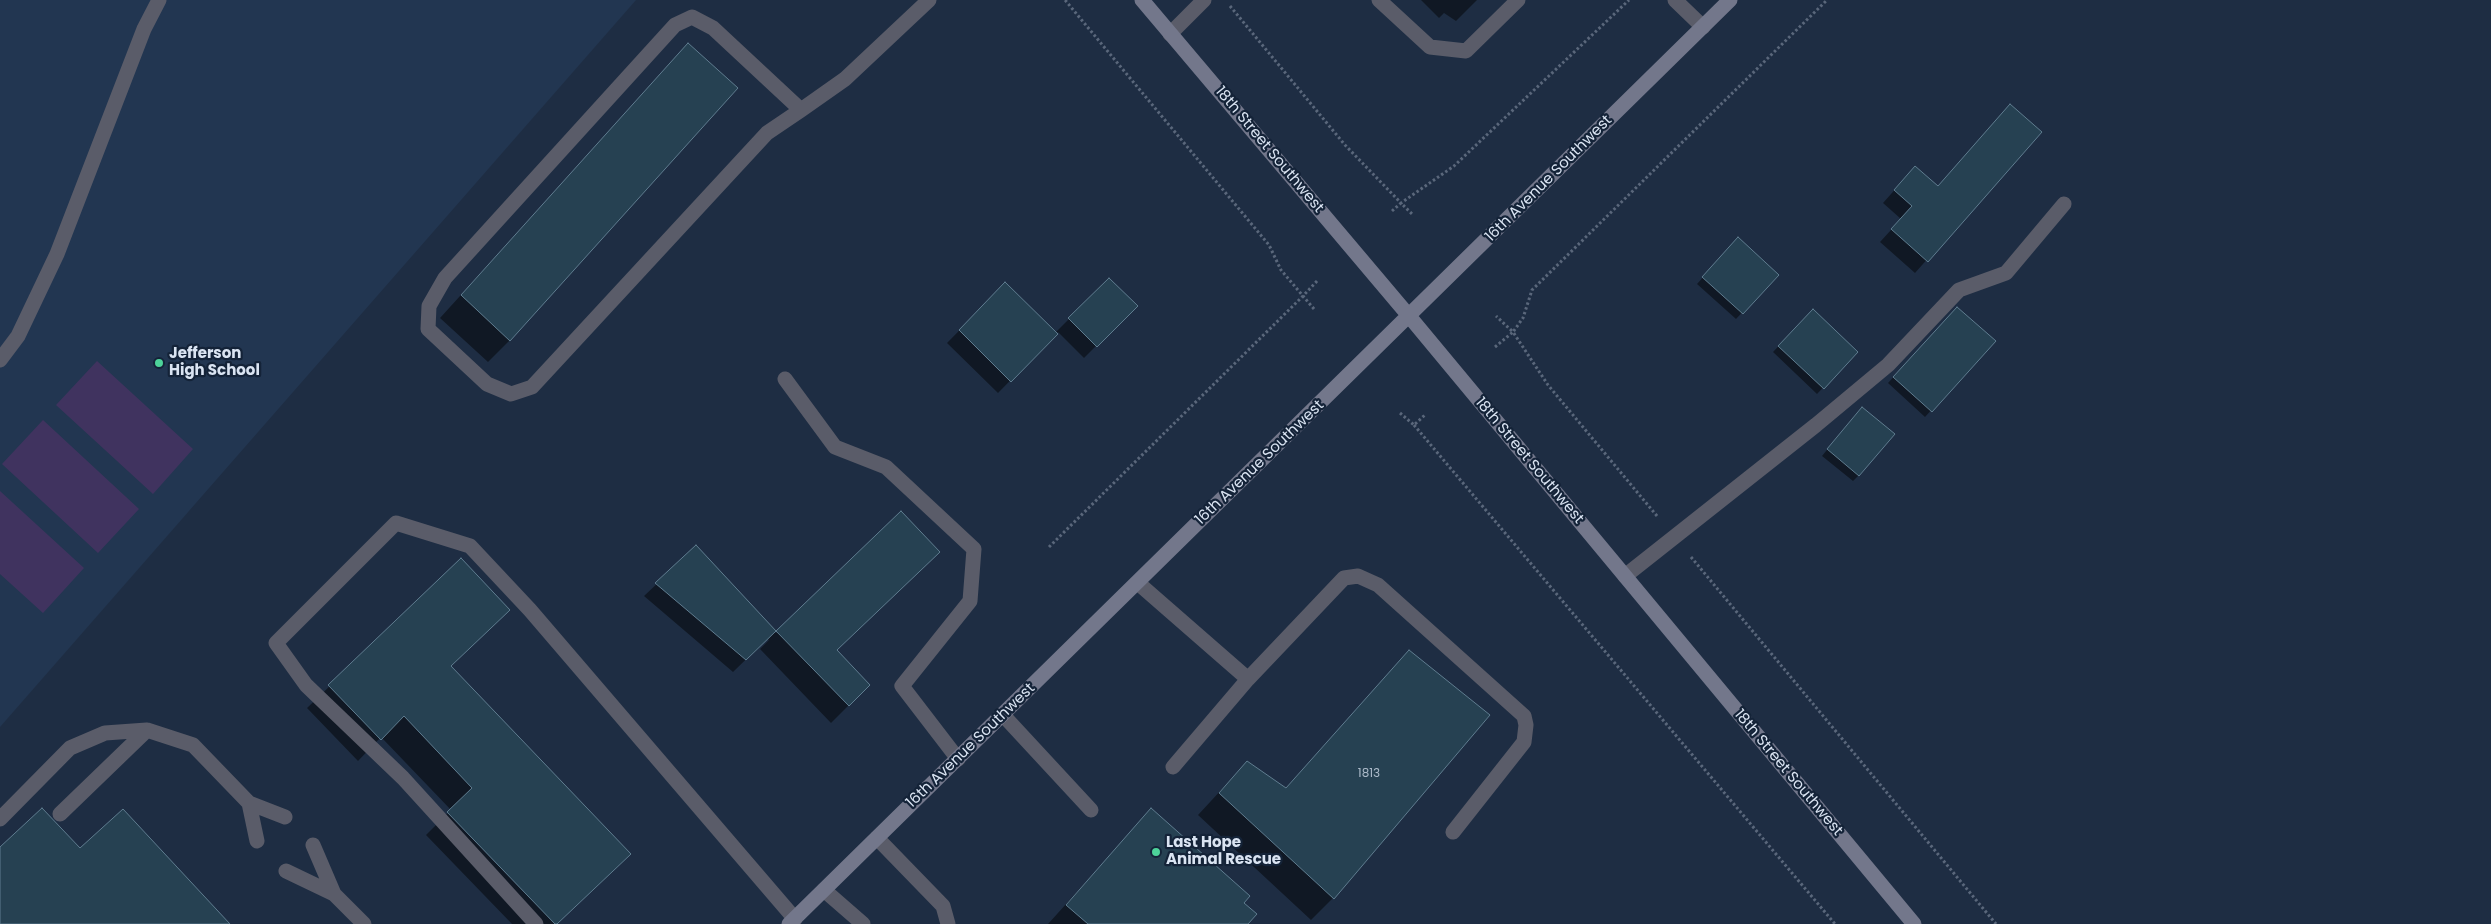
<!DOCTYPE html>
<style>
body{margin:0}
canvas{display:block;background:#1e2d43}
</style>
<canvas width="2491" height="924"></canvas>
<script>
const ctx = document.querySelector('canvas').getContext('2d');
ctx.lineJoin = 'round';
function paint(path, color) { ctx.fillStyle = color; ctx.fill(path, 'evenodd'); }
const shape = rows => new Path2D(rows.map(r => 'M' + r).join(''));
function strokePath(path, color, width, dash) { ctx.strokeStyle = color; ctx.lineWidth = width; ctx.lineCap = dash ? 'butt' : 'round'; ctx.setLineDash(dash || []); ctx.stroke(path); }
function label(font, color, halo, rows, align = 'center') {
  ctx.font = font + ' Poppins,sans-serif'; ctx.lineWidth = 4.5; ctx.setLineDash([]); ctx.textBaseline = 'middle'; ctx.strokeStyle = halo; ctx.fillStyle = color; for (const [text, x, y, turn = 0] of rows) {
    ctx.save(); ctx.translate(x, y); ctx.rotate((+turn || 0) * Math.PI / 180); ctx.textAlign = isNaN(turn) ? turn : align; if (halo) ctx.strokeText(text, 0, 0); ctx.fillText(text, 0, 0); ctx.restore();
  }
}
const built = shape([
 [0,0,636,0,0,727]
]);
const green = shape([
 [97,361,193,449,153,494,56,405],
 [43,420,139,509,98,553,2,464],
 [0,491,84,568,43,613,0,574]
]);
const shadow = shape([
 [1421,0,1477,0,1456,21,1444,13,1439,18],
 [688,45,510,340,488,362,440,318],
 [2040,132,1915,273,1880,242,1901,219,1883,203,1915,167,1937,187],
 [1732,245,1777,275,1736,319,1697,284],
 [1109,279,1136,306,1084,358,1058,332,998,393,947,343,1005,284,1055,333],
 [1813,310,1857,352,1817,394,1773,352],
 [1951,314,1994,341,1925,417,1888,383],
 [1856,414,1859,475,1853,481,1822,456],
 [901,513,836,651,869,685,831,723,760,649,769,640,767,639,733,672,644,596,696,547,776,633],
 [461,560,450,667,557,924,512,924,426,835,451,810,381,737,358,761,307,708],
 [1409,652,1333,898,1311,920,1198,815,1247,762,1285,789],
 [1151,810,1242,903,1247,924,1048,924]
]);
const building = shape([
 [688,43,738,88,510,341,461,295,688,43],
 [2010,104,2042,132,1928,262,1891,229,1912,206,1894,190,1915,166,1938,186,2010,104],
 [1738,237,1779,275,1743,314,1702,277,1738,237],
 [1109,278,1138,306,1097,347,1068,318,1109,278],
 [1005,282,1058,334,1011,382,959,330,1005,282],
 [1957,307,1996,341,1932,412,1893,377,1957,307],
 [1813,309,1858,352,1824,389,1778,346,1813,309],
 [1862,407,1895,434,1859,476,1827,449,1862,407],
 [901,511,940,552,837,650,870,685,849,706,776,631,901,511],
 [696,545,776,631,746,660,655,583,696,545],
 [461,558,510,610,451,666,631,854,557,924,555,924,447,812,472,788,404,716,381,740,328,685,461,558],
 [1409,650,1490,715,1334,899,1219,793,1247,761,1286,788,1409,650],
 [42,808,80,848,123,809,230,924,0,924,0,847,42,808],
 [1151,808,1250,896,1244,903,1257,914,1248,924,1088,924,1066,905,1151,808]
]);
const path = shape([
 [1230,6,1345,145,1401,203,1454,166,1629,0],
 [1392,211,1401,203,1412,214],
 [1314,309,1303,296,1318,280],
 [1495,347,1513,332,1496,316],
 [1400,413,1414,425,1426,414],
 [1414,425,1835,924],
 [1657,516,1548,385,1513,332,1523,318,1532,290,1827,0],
 [1049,547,1303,296,1281,270,1269,245,1065,0],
 [1691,557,1996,924]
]);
const lane = shape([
 [1379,0,1430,47,1466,51,1518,0],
 [1675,0,1703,27],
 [1170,34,1204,0],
 [801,110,713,28,692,17,675,25,445,278,429,306,428,329,487,384,511,394,532,387,767,133,801,110,845,79,929,0],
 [0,360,18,336,57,254,144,29,159,0],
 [785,379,835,447,886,467,974,549,970,601,902,686,958,759],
 [1625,576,1816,425,1888,365,1959,290,2006,273,2064,204],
 [1138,583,1248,679,1344,578,1358,576,1378,585,1524,716,1526,725,1524,742,1453,832],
 [1003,715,1091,810],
 [1173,767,1248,679],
 [249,803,285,817],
 [60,814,147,730],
 [0,819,70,748,105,733,147,730,193,745,249,803,257,841],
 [877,838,943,906,948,924],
 [313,845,334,894],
 [286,871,334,894,364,924],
 [824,890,863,924],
 [536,924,403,778,306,685,276,643,396,523,470,546,530,610,795,919]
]);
const secondary = shape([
 [1142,0,1409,316,1914,924],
 [789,924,1730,0]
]);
const markers = [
 [159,363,5,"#4dd39a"],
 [1156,852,5,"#4dd39a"]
];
const numberNames = [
 ["1813",1369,774]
];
const streetNames = [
 ["18th Street Southwest",1269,150,50],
 ["16th Avenue Southwest",1549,179,-45],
 ["18th Street Southwest",1529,461,50],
 ["16th Avenue Southwest",1260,463,-44],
 ["16th Avenue Southwest",971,746,-44],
 ["18th Street Southwest",1788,773,50]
];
const poiNames = [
 ["Jefferson",169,354],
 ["High School",169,371],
 ["Last Hope",1166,843],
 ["Animal Rescue",1166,860]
];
paint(built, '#223651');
paint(green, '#40335f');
paint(shadow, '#0007');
paint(building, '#264152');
strokePath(building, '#5f7c8f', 1);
strokePath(path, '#5a677b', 3, [2.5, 2.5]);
strokePath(lane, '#5a5c69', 15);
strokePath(secondary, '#73778b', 15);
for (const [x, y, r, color] of markers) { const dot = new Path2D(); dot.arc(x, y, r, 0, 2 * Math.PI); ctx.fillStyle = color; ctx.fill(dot); strokePath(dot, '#142338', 2); }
label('12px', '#adbbca', null, numberNames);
label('15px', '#dae4f2', '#142338', streetNames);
label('bold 15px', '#dae4f2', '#142338', poiNames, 'left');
</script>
